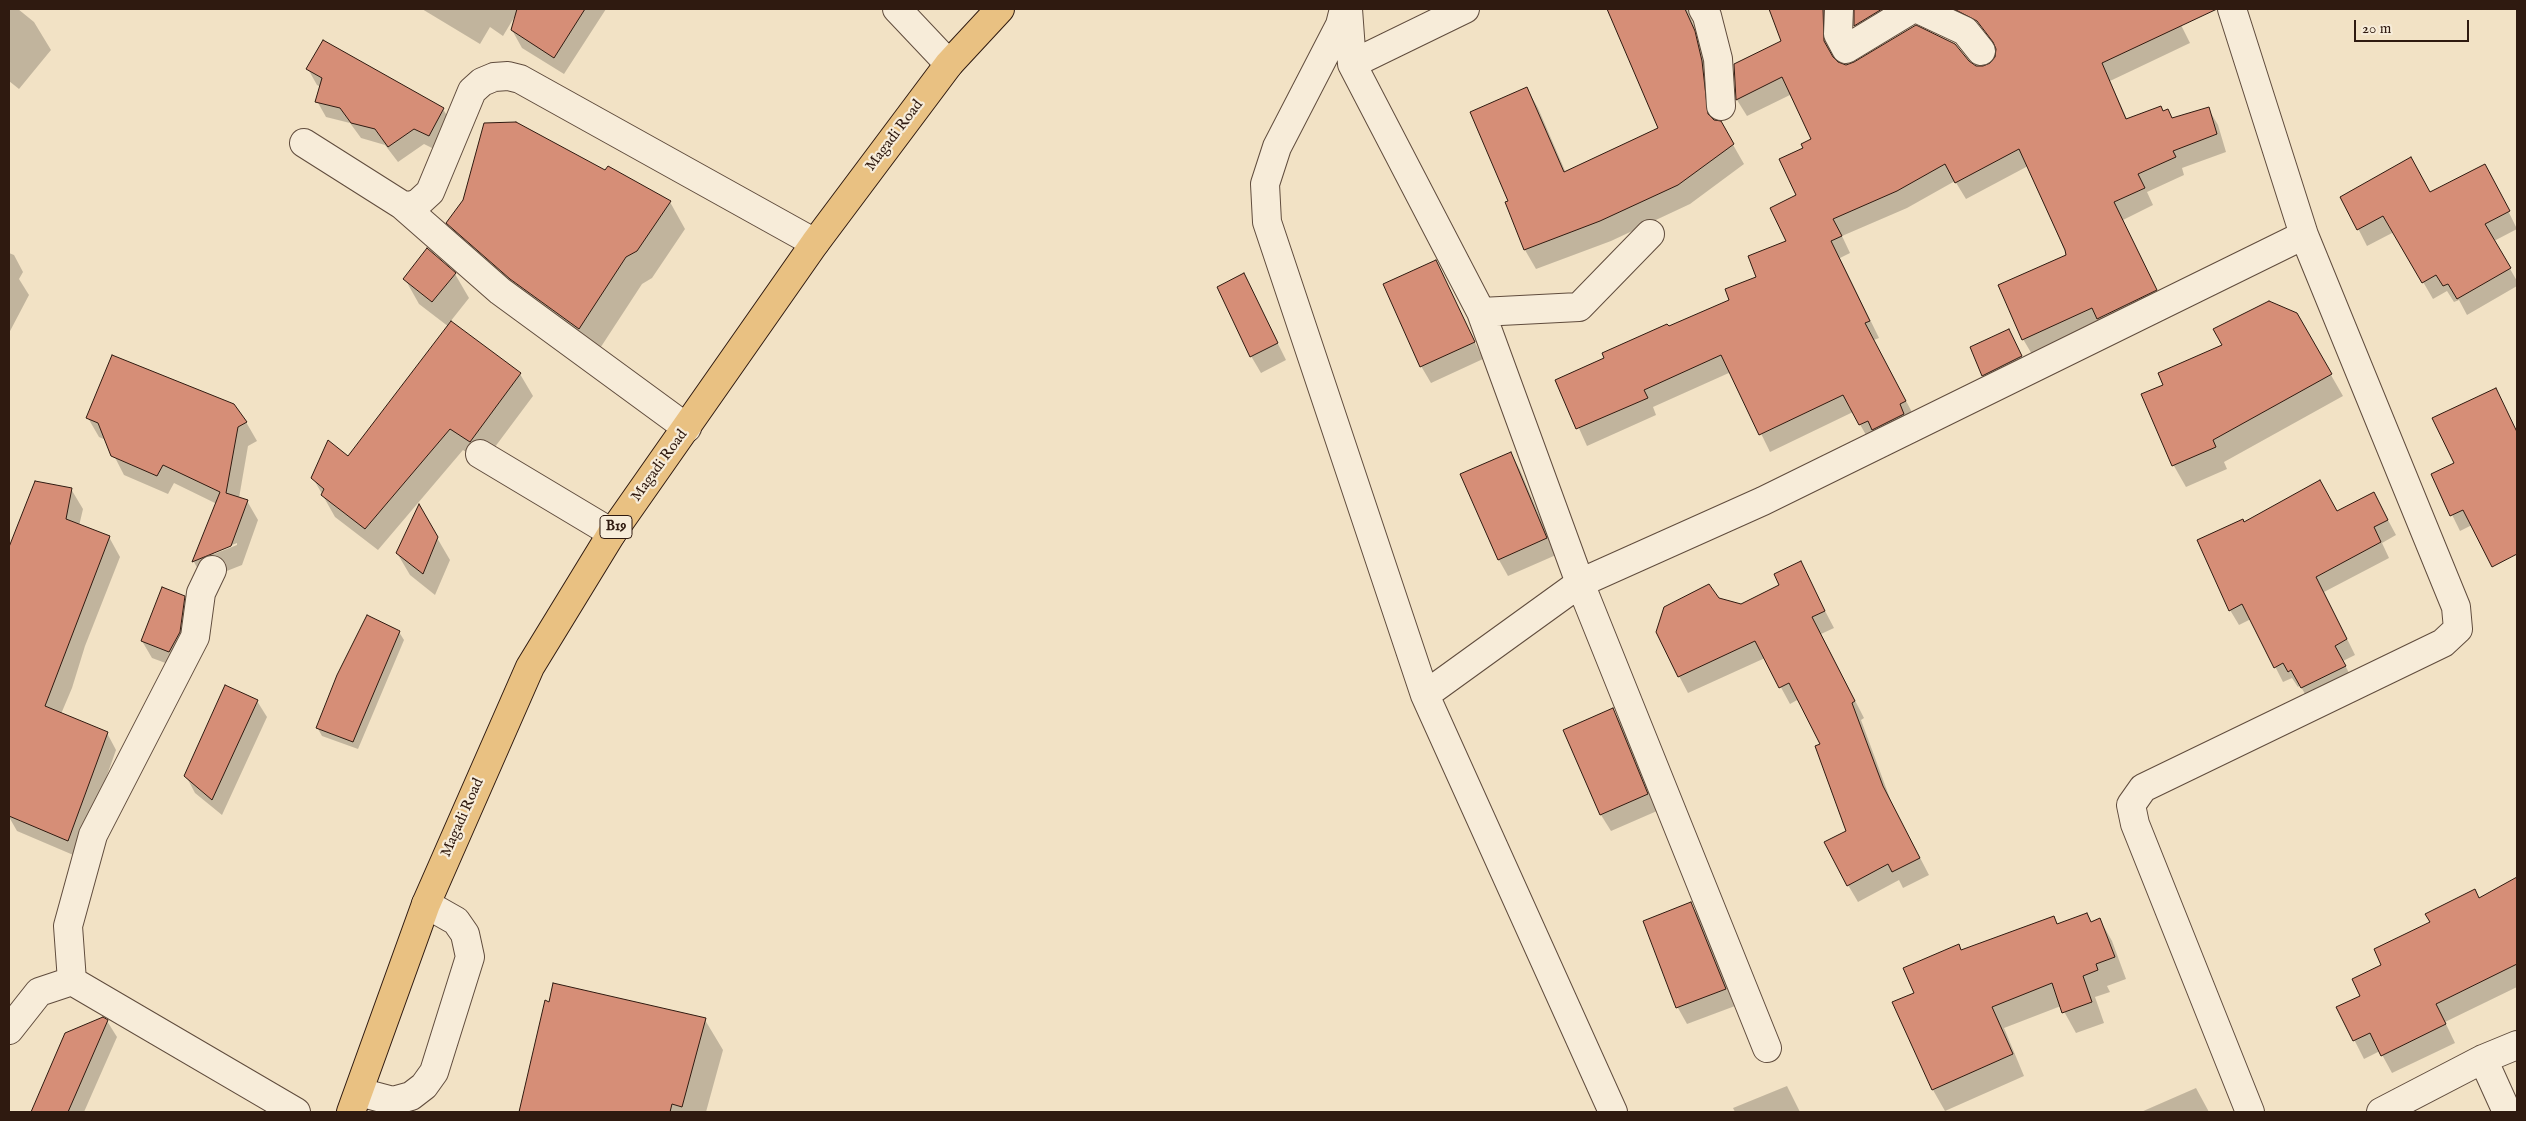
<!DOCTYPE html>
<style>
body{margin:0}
#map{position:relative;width:2526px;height:1121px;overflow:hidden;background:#f2e2c5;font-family:"IM FELL English",serif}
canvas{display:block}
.frame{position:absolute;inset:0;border:10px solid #2f1a10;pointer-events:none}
.scale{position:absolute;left:2354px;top:20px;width:115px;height:22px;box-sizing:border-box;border:2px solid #2f1a10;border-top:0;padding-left:6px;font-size:15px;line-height:18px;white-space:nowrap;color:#2f1a10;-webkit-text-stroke:4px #f7ecd9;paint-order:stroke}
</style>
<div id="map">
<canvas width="2526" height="1121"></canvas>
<div class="frame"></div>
<div class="scale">20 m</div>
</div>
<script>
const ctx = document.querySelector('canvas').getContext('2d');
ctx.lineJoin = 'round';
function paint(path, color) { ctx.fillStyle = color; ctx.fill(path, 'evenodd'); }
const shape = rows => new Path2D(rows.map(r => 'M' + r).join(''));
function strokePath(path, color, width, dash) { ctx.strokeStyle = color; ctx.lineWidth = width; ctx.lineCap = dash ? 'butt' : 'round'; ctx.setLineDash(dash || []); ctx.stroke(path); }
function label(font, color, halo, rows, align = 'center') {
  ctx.font = font + ' "IM FELL English",serif'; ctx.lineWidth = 4.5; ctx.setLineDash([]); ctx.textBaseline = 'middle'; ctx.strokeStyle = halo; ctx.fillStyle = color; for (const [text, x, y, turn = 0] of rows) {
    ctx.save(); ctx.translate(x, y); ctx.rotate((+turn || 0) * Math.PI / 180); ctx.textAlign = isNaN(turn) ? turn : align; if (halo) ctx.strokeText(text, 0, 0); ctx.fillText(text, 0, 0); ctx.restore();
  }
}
const shadow = shape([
 [9,9,18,9,34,22,51,50,19,89,9,81],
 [422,9,606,9,564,74,522,48,512,30,518,11,503,36,490,27,480,44],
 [1608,9,1687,9,1705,52,1713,82,1717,122,1720,122,1744,164,1690,204,1611,241,1536,269,1525,250,1507,203,1510,201,1527,89,1538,108,1566,173,1660,128],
 [1770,9,1908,9,1865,42,1855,26,1854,11,1851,10,1833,26,1832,52,1836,62,1846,66,1954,45,1974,66,1983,68,1992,64,1997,57,1997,51,1980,23,1987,20,1983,9,2173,9,2190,43,2110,81,2127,119,2163,113,2172,119,2208,108,2218,125,2226,152,2182,168,2184,175,2147,192,2153,205,2123,220,2165,307,2033,356,2023,339,2067,256,2028,166,1966,199,1955,181,1907,208,1842,236,1850,253,1840,258,1879,338,1874,340,1915,418,1870,442,1853,412,1770,452,1731,372,1653,407,1656,415,1587,446,1557,380,1731,301,1758,278,1788,242,1804,148,1813,140,1792,94,1747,116,1737,100,1735,64,1782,41],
 [308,69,443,109,452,124,438,151,424,144,398,162,385,145,361,138,350,123,326,117,317,101,321,87,317,85],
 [605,171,670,202,685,229,652,278,642,284,595,356,463,250,448,223],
 [2494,182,2517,229,2494,241,2517,281,2517,286,2467,315,2459,300,2454,302,2447,291,2433,299,2394,232,2367,246,2342,197,2430,194],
 [9,253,14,255,23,272,19,279,29,295,9,333],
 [1436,262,1483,359,1431,383,1421,366],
 [455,274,469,298,450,322,520,374,533,396,483,463,463,450,378,550,335,517,313,478,348,458,449,327,419,304,405,279],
 [1244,275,1286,360,1261,373,1251,356],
 [2296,314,2343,396,2224,462,2227,469,2186,487,2174,466,2143,395,2165,386],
 [2009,331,2029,371,1992,389,1984,375],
 [2495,389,2517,432,2517,551,2492,563,2472,525,2460,531,2432,474,2455,464],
 [88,418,246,422,257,441,248,446,239,498,247,501,258,520,242,565,204,580,194,562,217,504,174,483,168,494,124,475,106,440,99,437],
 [237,543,237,545,214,554,214,552],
 [1511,453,1520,470,1556,555,1508,576,1499,560],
 [36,483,71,489,83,509,79,526,109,537,120,557,85,646,72,688,61,714,107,733,116,750,78,857,17,831,9,817,9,799,36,743,14,734,9,725,9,697,13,685,9,553],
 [2374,494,2396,535,2382,543,2389,558,2324,592,2355,655,2343,661,2353,681,2310,703,2300,685,2298,687,2292,678,2283,682,2251,619,2239,625,2230,610,2244,523,2336,513],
 [419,507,450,560,435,595,410,575,397,553],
 [1800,563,1834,628,1821,634,1864,718,1861,720,1892,804,1929,875,1903,888,1899,880,1858,902,1848,885,1847,831,1822,744,1799,699,1790,704,1765,658,1688,693,1679,676,1718,599,1741,605,1781,585],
 [184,597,194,614,179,668,152,658,142,641],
 [399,632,404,640,358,749,322,736,317,727],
 [257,701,267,717,222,815,195,793,186,776],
 [1613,709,1622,726,1657,811,1611,831,1601,815,1565,730],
 [2517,879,2517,987,2445,1022,2455,1043,2392,1073,2380,1051,2364,1059,2338,1008,2362,996,2383,965,2479,899],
 [1691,904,1701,920,1735,1006,1687,1024,1678,1008,1644,922],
 [2087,915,2092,923,2100,920,2112,941,2126,979,2107,986,2110,992,2095,997,2104,1023,2076,1033,2061,1006,2004,1028,2024,1076,1945,1111,1933,1090,1894,1002,1916,993,1961,951,2054,917,2058,925],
 [705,1020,723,1050,706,1112,523,1112,521,1109],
 [107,1021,117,1037,84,1112,33,1112,66,1034],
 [1787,1086,1800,1112,1735,1112,1733,1108],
 [2196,1088,2209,1112,2141,1112]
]);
const building = shape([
 [517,9,585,9,554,58,511,30,517,9],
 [1607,9,1685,9,1695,31,1702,61,1708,114,1714,120,1721,121,1734,144,1678,185,1600,221,1524,250,1505,202,1508,201,1470,112,1527,87,1564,172,1658,128,1607,9],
 [1769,9,1823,9,1824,41,1833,57,1838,62,1846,65,1854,62,1916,25,1955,44,1969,61,1976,66,1983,66,1990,63,1995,57,1996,49,1993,42,1977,21,1954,9,2217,9,2102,63,2126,119,2161,106,2163,111,2168,109,2172,118,2209,107,2217,134,2173,151,2176,157,2138,174,2145,188,2114,202,2157,290,2097,319,2092,308,2022,340,1998,285,2066,255,2065,250,2019,149,1955,183,1945,164,1897,191,1833,219,1842,236,1831,241,1870,321,1865,323,1906,401,1900,404,1904,414,1872,430,1868,421,1859,425,1843,395,1759,435,1721,355,1644,390,1648,398,1576,429,1555,380,1604,358,1602,353,1667,324,1669,326,1729,300,1725,289,1756,277,1748,256,1786,241,1770,208,1796,195,1779,159,1803,148,1801,144,1811,139,1782,77,1736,100,1734,64,1781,41,1769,9],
 [1854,9,1882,9,1854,26,1854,9],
 [323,40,444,108,429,136,414,129,388,147,375,129,351,123,340,108,315,102,322,78,306,69,323,40],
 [516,122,605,170,608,166,671,201,637,251,626,257,579,329,510,279,446,223,463,200,484,123,516,122],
 [2411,157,2430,192,2485,164,2510,211,2485,224,2511,268,2457,299,2448,284,2443,286,2436,275,2422,283,2383,216,2357,230,2340,197,2411,157],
 [427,248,456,273,432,302,403,279,427,248],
 [1436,260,1475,342,1420,367,1383,284,1436,260],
 [1244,273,1278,343,1250,357,1217,287,1244,273],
 [2269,301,2297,313,2332,374,2213,440,2216,447,2172,466,2141,394,2163,385,2158,373,2222,345,2213,329,2269,301],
 [451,321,521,373,470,442,450,429,365,529,321,495,324,489,311,478,328,440,348,456,451,321],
 [2009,329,2022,356,1982,376,1970,347,2009,329],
 [112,355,234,404,247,422,238,427,226,493,248,500,231,546,192,562,220,492,163,465,157,476,111,456,98,423,86,418,112,355],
 [2496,388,2517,432,2517,554,2492,567,2463,510,2450,516,2431,474,2454,463,2432,418,2496,388],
 [1511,452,1547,538,1498,560,1460,474,1511,452],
 [2320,480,2337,511,2374,492,2388,520,2374,527,2381,542,2316,577,2347,639,2335,646,2346,666,2301,688,2291,670,2288,672,2283,663,2274,668,2242,604,2229,611,2197,540,2243,519,2244,522,2320,480],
 [35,481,72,488,66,519,110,536,45,706,108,732,68,841,9,816,9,547,35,481],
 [419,504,438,537,423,574,396,553,419,504],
 [1801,561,1825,611,1812,617,1855,701,1852,703,1883,786,1920,858,1892,872,1888,864,1847,886,1824,842,1846,831,1815,746,1820,744,1789,683,1779,688,1755,641,1678,677,1656,632,1664,607,1709,584,1719,598,1741,604,1779,585,1774,574,1801,561],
 [162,587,185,596,180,632,169,652,141,641,162,587],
 [367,615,400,631,353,742,316,728,337,675,367,615],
 [225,685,258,700,212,800,184,776,225,685],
 [1613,708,1648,794,1600,815,1563,730,1613,708],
 [2517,877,2517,964,2436,1004,2446,1024,2381,1056,2370,1033,2353,1041,2336,1007,2360,996,2352,979,2381,965,2374,949,2430,922,2425,914,2475,889,2479,898,2517,877],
 [1691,902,1726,989,1676,1008,1643,921,1691,902],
 [2087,913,2091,922,2100,918,2115,957,2096,964,2098,970,2083,976,2092,1002,2062,1013,2052,983,1992,1007,2013,1054,1932,1090,1892,1002,1914,993,1903,968,1959,944,1961,950,2054,916,2057,924,2087,913],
 [553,983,706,1018,682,1107,672,1104,670,1112,519,1112,545,1000,549,1002,553,983],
 [103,1017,108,1020,68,1112,31,1112,65,1033,103,1017]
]);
const minor = shape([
 [897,9,949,64],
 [1344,9,1340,25,1277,147,1265,184,1267,222,1425,695,1613,1112],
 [1348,9,1352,64,1481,312,1580,583,1767,1048],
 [1703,9,1707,16,1718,59,1721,106],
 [1839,9,1838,34,1846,49,1912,9],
 [1918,9,1965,31,1981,51],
 [2232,9,2304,235,2456,607,2458,629,2443,643,2143,788,2131,805,2135,824,2250,1112],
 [1352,64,1465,9],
 [304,143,402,205,410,206,418,203,430,192,472,91,482,82,494,77,508,76,520,79,815,243],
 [402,205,500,291,687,428],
 [1481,312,1579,307,1650,234],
 [480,454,612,533],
 [1425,695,1580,583,1763,501,2304,235],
 [72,981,68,926,93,835,195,637,201,593,212,570],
 [9,1030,39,992,72,981,296,1112],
 [2483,1059,2507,1112],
 [359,1092,393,1101,411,1096,424,1086,434,1072,470,957,465,934,456,921,426,904],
 [2381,1112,2483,1059,2517,1045]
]);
const highway = shape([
 [351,1112,426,904,530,667,612,533,815,243,949,64,1000,9]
]);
const shields = [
 [616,527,32]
];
const shieldNames = [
 ["B19",616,527]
];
const streetNames = [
 ["Magadi Road",895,136,-53],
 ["Magadi Road",660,466,-54],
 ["Magadi Road",463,818,-66]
];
paint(shadow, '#0003');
paint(building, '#d68e77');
strokePath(building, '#2f1a10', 1);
strokePath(minor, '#604c3d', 30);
strokePath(highway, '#2f1a10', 30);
strokePath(minor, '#f7ecd9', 28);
strokePath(highway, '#e9c182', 28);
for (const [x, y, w] of shields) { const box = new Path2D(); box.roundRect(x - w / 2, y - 11.5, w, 23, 4); ctx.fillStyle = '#f7ecd9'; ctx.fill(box); strokePath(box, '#2f1a10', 1); }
label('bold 14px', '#2f1a10', null, shieldNames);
label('15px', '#2f1a10', '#f7ecd9', streetNames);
</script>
